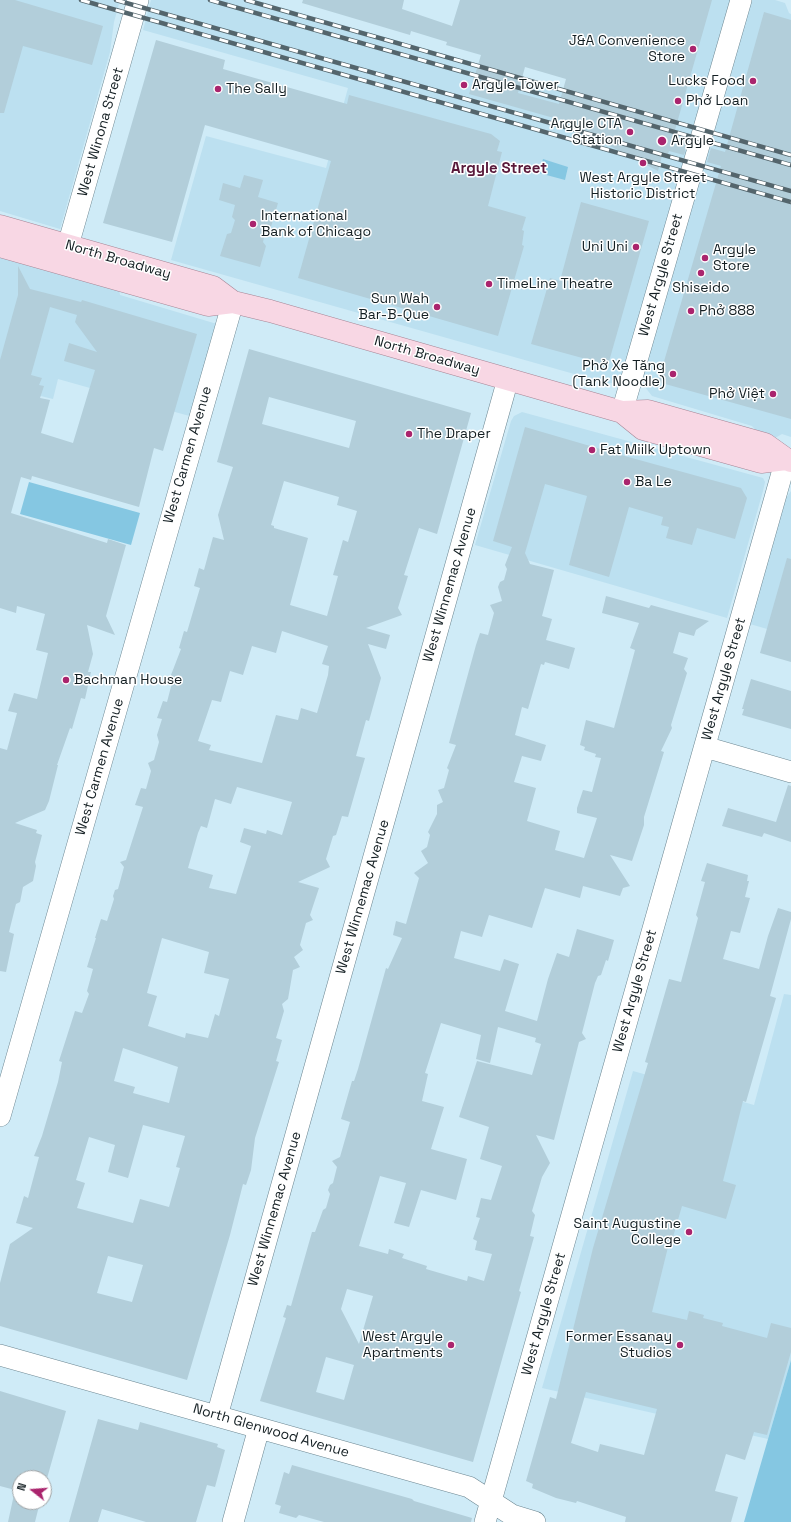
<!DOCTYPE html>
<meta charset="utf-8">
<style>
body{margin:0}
#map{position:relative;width:791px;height:1522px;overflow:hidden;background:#cfebf7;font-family:"Space Grotesk",sans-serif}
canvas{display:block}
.north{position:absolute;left:12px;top:1470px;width:40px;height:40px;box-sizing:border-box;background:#fff;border:1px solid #a1a5a7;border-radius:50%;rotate:287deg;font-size:11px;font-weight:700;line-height:16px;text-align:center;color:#141f23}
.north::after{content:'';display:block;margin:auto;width:14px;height:18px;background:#aa246d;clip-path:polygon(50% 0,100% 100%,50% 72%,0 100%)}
</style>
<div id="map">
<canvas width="791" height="1522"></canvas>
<div class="north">N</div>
</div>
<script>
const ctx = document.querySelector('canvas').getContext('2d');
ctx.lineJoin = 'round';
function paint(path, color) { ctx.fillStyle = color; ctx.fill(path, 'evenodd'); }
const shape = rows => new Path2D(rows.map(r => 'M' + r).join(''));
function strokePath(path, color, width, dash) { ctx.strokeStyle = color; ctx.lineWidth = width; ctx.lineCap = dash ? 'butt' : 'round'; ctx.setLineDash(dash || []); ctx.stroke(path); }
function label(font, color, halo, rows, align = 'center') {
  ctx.font = font + ' "Space Grotesk",sans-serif'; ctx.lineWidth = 3; ctx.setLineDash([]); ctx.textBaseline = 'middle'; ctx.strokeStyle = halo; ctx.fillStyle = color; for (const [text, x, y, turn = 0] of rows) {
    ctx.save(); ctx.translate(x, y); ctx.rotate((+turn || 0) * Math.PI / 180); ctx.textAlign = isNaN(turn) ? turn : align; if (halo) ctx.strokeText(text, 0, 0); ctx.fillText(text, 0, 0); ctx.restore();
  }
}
const built = shape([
 [0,0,120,0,114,22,110,52,60,229,0,211],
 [151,0,255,0,602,99,630,0,775,0,785,3,789,13,791,14,791,437,782,434,775,438,758,433,752,426,652,396,645,387,645,382,632,378,620,375,613,383,606,383,171,260,206,136,326,168,348,88,143,30],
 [0,250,119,288,120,295,227,327,200,419,58,379,53,399,0,386],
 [522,412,763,478,765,482,763,491,727,618,475,545,511,421,514,416],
 [791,491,791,636,750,624,786,498],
 [784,994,791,995,791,1360,768,1439,542,1388,633,1071,754,1105]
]);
const green = shape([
 [543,159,568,167,565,180,539,173],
 [29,482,140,513,131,545,20,514],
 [791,1360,791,1522,744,1522,768,1439]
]);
const building = shape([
 [0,0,15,0,103,26,92,65,23,46,4,113,0,113],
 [303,0,404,0,402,9,452,26,460,0,712,0,673,137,688,141,684,155,669,151,667,157,662,156,658,171,587,134,575,124,469,94,481,55,446,45,447,42,411,31,410,35,302,3],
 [525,67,566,79,559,104,518,93],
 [764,12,791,20,791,419,658,382,721,166,707,162,711,148,725,152],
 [156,40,225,60,223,69,347,104,349,95,491,134,500,141,497,151,502,152,488,206,526,217,522,230,524,231,522,245,524,246,498,336,298,278,331,161,205,125,172,242,103,223],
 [244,175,263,180,258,197,278,203,271,227,266,229,263,242,266,246,260,267,220,256,227,234,231,233,235,220,232,217,235,205,219,200,223,183,240,188],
 [581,202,649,221,608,365,531,344,550,278,560,281],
 [18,266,30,289,81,302,82,300,197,334,163,451,154,448,139,507,32,476,31,480,21,477,11,513,107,543,108,539,126,545,106,616,115,635,87,625,93,654,88,672,91,672,85,699,81,698,72,729,70,728,57,765,58,765,49,801,45,810,15,823,37,830,36,833,42,835,35,862,36,866,33,881,23,887,20,902,16,904,9,932,14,934,6,972,0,971,0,748,7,750,17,713,8,711,14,693,37,699,48,653,36,650,45,614,17,606,16,613,0,608,0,360,18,295],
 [50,307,77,315,75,322,97,352,69,343,64,361,95,370,73,443,41,433,50,400,40,398,44,386,39,385,42,378,31,375],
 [249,349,471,413,437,534,419,528,404,575,408,576,398,608,402,615,366,628,390,635,386,649,368,644,381,678,369,721,366,720,356,756,365,758,348,817,342,816,336,835,333,836,326,859,330,867,298,882,319,888,310,915,313,920,306,923,300,945,303,950,294,957,300,967,293,970,288,999,282,1004,284,1011,276,1038,282,1040,276,1061,279,1062,255,1138,251,1170,246,1185,243,1184,230,1235,187,1380,0,1326,0,1283,10,1244,33,1228,16,1223,24,1196,28,1198,39,1157,34,1156,42,1136,58,1082,62,1062,59,1061,75,1011,82,1013,89,994,87,991,93,969,87,967,96,938,95,938,101,919,107,921,114,899,113,896,115,890,118,889,124,867,120,862,126,860,143,807,135,805,141,788,146,789,151,771,148,763,154,760,159,742,157,735,162,719,157,718,163,701,167,702,173,679,171,675,181,649,179,648,184,631,187,632,200,588,194,586,199,568,204,570,213,537,224,540,218,515,233,467,217,462],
 [269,397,356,421,349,448,262,424],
 [284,481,339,497,337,505,357,511,348,542,343,540,333,575,338,576,327,616,290,605,308,538,274,528,274,526,271,525],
 [282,631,328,646,322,664,329,666,328,675,317,713,301,708,298,720,276,715,262,763,209,750,211,745,198,741,212,700,221,702,230,671,243,675,252,646,276,653],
 [237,787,292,802,282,835,267,830,266,834,244,828,240,842,251,846,236,894,209,888,213,875,188,868,198,833,201,826,207,828,215,799,231,804],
 [162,938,209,952,204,973,229,979,219,1016,215,1014,208,1038,186,1033,185,1038,148,1026,157,996,147,993],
 [123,1048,178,1067,169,1103,133,1093,135,1087,114,1081],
 [143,1125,185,1136,176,1167,180,1168,169,1207,140,1199,133,1223,77,1208,85,1183,76,1180,89,1137,115,1145,108,1172,128,1178],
 [108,1256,143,1265,132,1302,97,1293],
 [525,427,621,455,741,488,747,498,735,539,697,528,692,545,666,538,669,527,661,525,663,517,629,507,609,577,569,565,587,496,545,484,525,553,530,564,554,570,542,616,552,619,546,640,575,648,569,669,545,662,544,665,541,664,528,709,522,707,515,735,546,745,541,761,522,756,514,782,536,788,527,821,560,831,555,850,584,858,597,818,577,813,577,808,583,790,592,792,601,758,595,757,596,754,584,750,585,747,580,745,586,720,614,728,635,650,630,648,639,623,602,613,606,596,649,608,651,605,709,621,696,630,694,636,679,632,673,653,688,658,684,669,687,673,671,725,672,728,661,751,664,752,644,817,644,825,632,861,610,855,630,886,623,888,620,896,583,886,580,898,545,888,532,928,489,915,482,937,461,931,454,958,500,971,504,959,519,964,505,1011,537,1021,548,979,557,953,569,957,577,929,614,940,608,961,606,960,601,975,598,976,595,983,582,1033,586,1039,579,1042,554,1140,536,1135,550,1163,542,1177,532,1211,535,1215,530,1236,534,1237,519,1291,521,1292,473,1462,260,1401,286,1318,283,1317,287,1305,291,1306,312,1232,315,1232,323,1210,326,1208,330,1194,328,1190,330,1185,333,1183,337,1167,332,1161,340,1157,350,1122,341,1119,352,1081,354,1081,358,1069,386,968,388,969,402,938,393,935,396,921,406,924,419,878,414,873,428,863,421,851,427,847,430,835,428,832,437,814,437,805,443,802,438,790,444,788,449,770,447,768,456,745,449,743,476,645,480,633,488,635,494,613,490,605,502,601,498,587,500,582,504,580,507,569,505,565,512,547,493,541],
 [441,1023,481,1035,476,1059,490,1063,498,1027,536,1038,535,1042,541,1044,532,1075,477,1061,459,1117,489,1127,480,1159,502,1166,491,1200,481,1198,476,1217,480,1218,473,1239,477,1241,475,1250,492,1254,484,1281,468,1276,467,1281,426,1269,427,1266,402,1258,404,1254,389,1249,388,1254,359,1246,380,1176,406,1183,394,1223,409,1227,421,1190,456,1200,467,1159,431,1149,444,1107,422,1101,428,1074,425,1073],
 [347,1289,373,1296,359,1344,341,1309],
 [326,1357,354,1365,344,1400,316,1392],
 [787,558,791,559,791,662,760,653],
 [751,679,791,691,791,729,742,715,744,709,742,709],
 [788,785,791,786,791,842,764,833,762,837,722,826,728,808,776,822],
 [707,863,748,875,747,881,749,881,745,897,750,898,740,933,731,931,723,959,759,969,768,936,778,908,791,912,791,919,770,996,776,998,746,1102,743,1101,723,1181,736,1185,726,1219,682,1206,671,1244,669,1243,652,1312,687,1320,689,1311,704,1315,703,1318,723,1323,722,1326,767,1338,771,1323,791,1328,791,1352,767,1435,754,1432,745,1460,726,1454,715,1491,738,1497,731,1522,625,1522,626,1517,577,1501,576,1503,556,1498,532,1488,533,1484,526,1481,550,1397,556,1399,593,1248,648,1063,645,1062,669,979,681,982,698,918,696,915,705,882,701,881],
 [586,1392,657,1409,644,1455,600,1444,598,1452,571,1443],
 [0,1391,66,1411,44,1489,44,1478,20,1478,20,1502,40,1502,35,1522,8,1522,15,1490,0,1486],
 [98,1419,138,1430,140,1422,218,1444,217,1447,225,1450,215,1487,207,1485,196,1522,146,1522,102,1509,98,1522,69,1522],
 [292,1465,412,1499,414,1501,472,1518,471,1522,324,1522,299,1515,296,1518,279,1513,281,1506,275,1504,284,1472,289,1474]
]);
const minor = shape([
 [63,263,138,0],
 [622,412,741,0],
 [705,747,791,772],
 [0,1116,233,302],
 [0,1355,469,1487,512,1515,535,1522],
 [217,1416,508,379],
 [233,1522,259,1428],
 [485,1522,786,459]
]);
const major = shape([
 [0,226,213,287,233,302],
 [0,246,208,305,233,302,270,311,622,412,648,411,765,444,786,459],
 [622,412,643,429,761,462,786,459,791,461]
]);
const rail = shape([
 [81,0,791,202],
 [116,0,791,191],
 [210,0,791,165],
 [246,0,791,155]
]);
const markers = [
 [693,49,4,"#aa246d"],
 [753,81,4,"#aa246d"],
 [464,85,4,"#aa246d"],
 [218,89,4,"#aa246d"],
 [678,101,4,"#aa246d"],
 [630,132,4,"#aa246d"],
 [662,141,5,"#aa246d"],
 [643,163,4,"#aa246d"],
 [253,224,4,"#aa246d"],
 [636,247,4,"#aa246d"],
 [705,258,4,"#aa246d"],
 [701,273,4,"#aa246d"],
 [489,284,4,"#aa246d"],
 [437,307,4,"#aa246d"],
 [691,311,4,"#aa246d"],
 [673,374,4,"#aa246d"],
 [773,394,4,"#aa246d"],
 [409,434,4,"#aa246d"],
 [592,450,4,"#aa246d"],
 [627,482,4,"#aa246d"],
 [66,680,4,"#aa246d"],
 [689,1232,4,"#aa246d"],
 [451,1345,4,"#aa246d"],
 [680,1345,4,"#aa246d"]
];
const poiNames = [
 ["J&A Convenience",685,41,"right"],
 ["Store",685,57,"right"],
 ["Lucks Food",745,81,"right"],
 ["Argyle Tower",472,85],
 ["The Sally",226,89],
 ["Phở Loan",686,101],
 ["Argyle CTA",622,124,"right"],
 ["Station",622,140,"right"],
 ["Argyle",671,141],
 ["West Argyle Street",643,178,"center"],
 ["Historic District",643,194,"center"],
 ["International",261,216],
 ["Bank of Chicago",261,232],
 ["Uni Uni",628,247,"right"],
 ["Argyle",713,250],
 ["Store",713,266],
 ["TimeLine Theatre",497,284],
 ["Shiseido",701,288,"center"],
 ["Sun Wah",429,299,"right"],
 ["Bar-B-Que",429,315,"right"],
 ["Phở 888",699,311],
 ["Phở Xe Tăng",665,366,"right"],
 ["(Tank Noodle)",665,382,"right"],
 ["Phở Việt",765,394,"right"],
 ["The Draper",417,434],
 ["Fat Miilk Uptown",600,450],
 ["Ba Le",635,482],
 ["Bachman House",74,680],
 ["Saint Augustine",681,1224,"right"],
 ["College",681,1240,"right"],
 ["West Argyle",443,1337,"right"],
 ["Apartments",443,1353,"right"],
 ["Former Essanay",672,1337,"right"],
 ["Studios",672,1353,"right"]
];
const streetNames = [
 ["West Winona Street",101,132,-74],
 ["North Broadway",118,260,16],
 ["West Argyle Street",661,275,-74],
 ["North Broadway",427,356,16],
 ["West Carmen Avenue",188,455,-74],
 ["West Winnemac Avenue",450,585,-74],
 ["West Argyle Street",724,679,-74],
 ["West Carmen Avenue",100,767,-74],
 ["West Winnemac Avenue",363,897,-74],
 ["West Argyle Street",635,991,-74],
 ["West Winnemac Avenue",275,1209,-74],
 ["West Argyle Street",544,1314,-74],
 ["North Glenwood Avenue",271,1431,16]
];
const neighbourhoodNames = [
 ["Argyle Street",499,169]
];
paint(built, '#bce0f0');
paint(green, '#85c7e2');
paint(building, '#b2ceda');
strokePath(minor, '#6c8691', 22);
strokePath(major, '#a68595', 23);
strokePath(minor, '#fff', 21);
strokePath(major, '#f8d7e4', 22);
strokePath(rail, '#54656c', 4.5);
strokePath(rail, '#fff', 3, [9]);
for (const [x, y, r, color] of markers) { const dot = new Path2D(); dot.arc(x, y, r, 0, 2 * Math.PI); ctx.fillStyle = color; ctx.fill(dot); strokePath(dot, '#fff', 1.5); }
label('14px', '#141f23', '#fff', poiNames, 'left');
label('14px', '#141f23', '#fff', streetNames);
label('bold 15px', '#59193a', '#fff', neighbourhoodNames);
</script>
